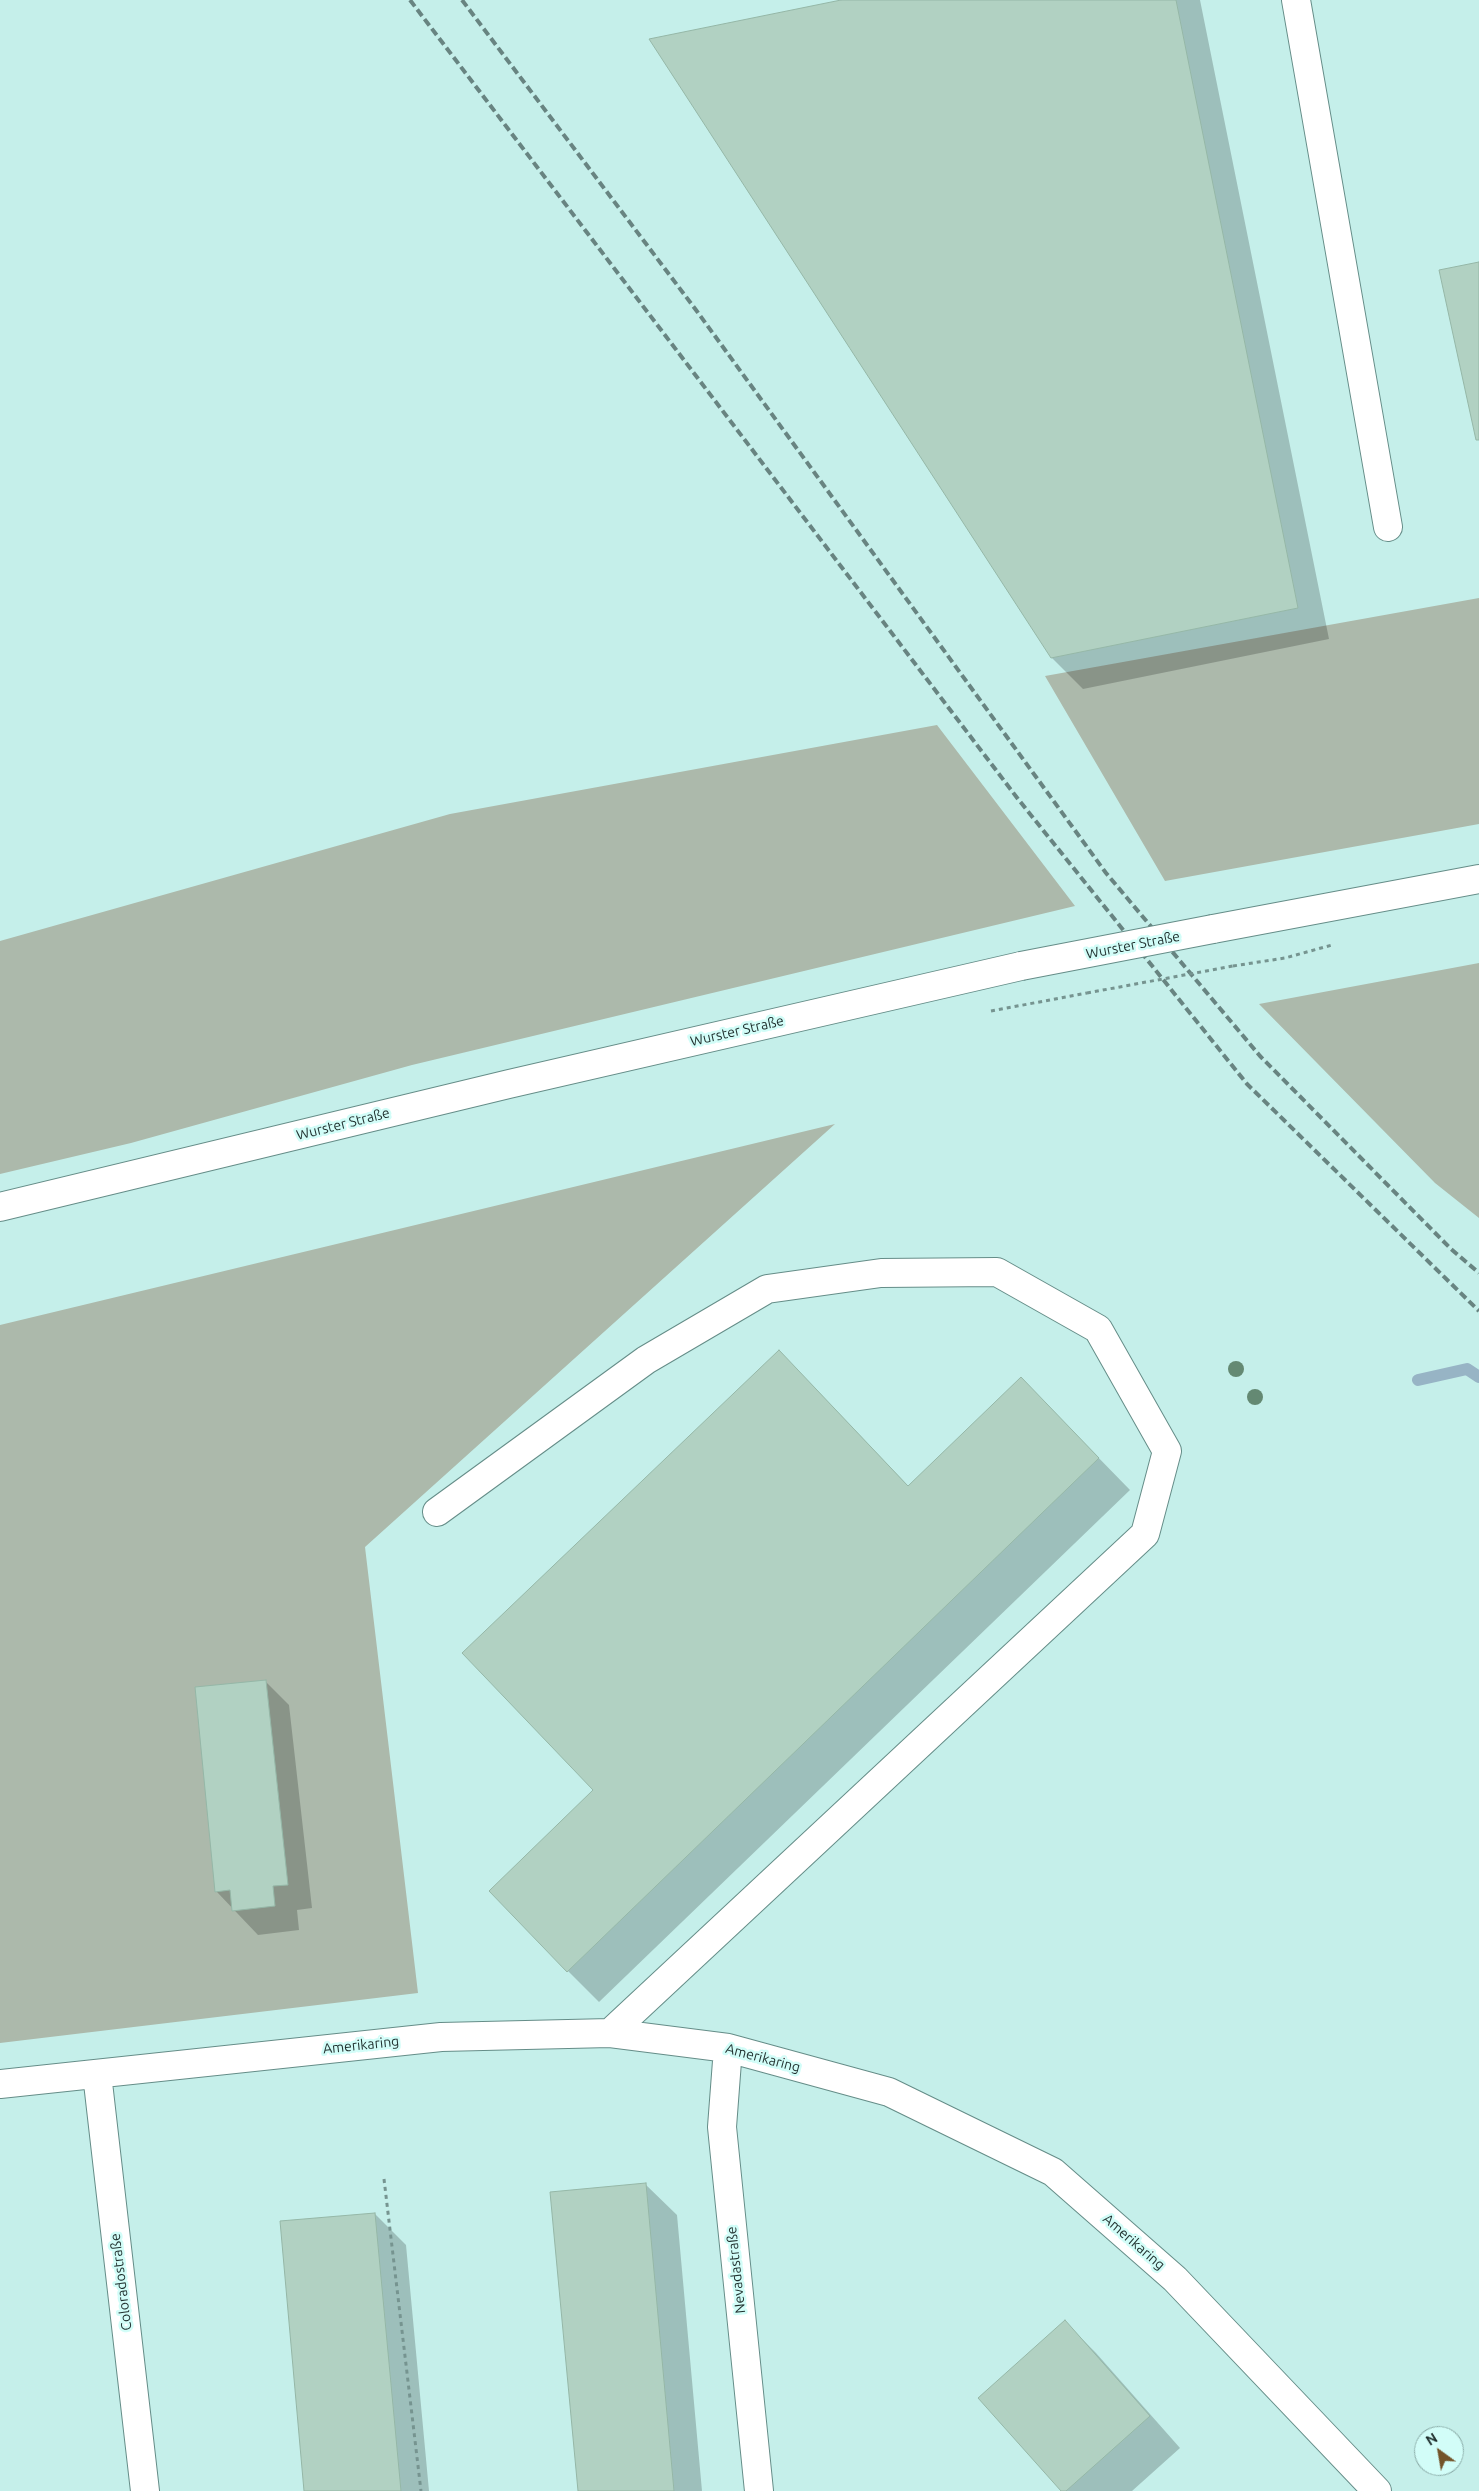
<!DOCTYPE html>
<meta charset="utf-8">
<style>
body{margin:0}
#map{position:relative;width:1479px;height:2491px;overflow:hidden;background:#c5efea;font-family:Ubuntu,sans-serif}
canvas{display:block}
.north{position:absolute;left:1414px;top:2426px;width:50px;height:50px;box-sizing:border-box;background:#d2fdf8;border:1px solid #8aaba7;border-radius:50%;rotate:328deg;font-size:14px;font-weight:700;line-height:20px;text-align:center;color:#1f2f2d}
.north::after{content:'';display:block;margin:auto;width:18px;height:22px;background:#73542a;clip-path:polygon(50% 0,100% 100%,50% 72%,0 100%)}
</style>
<div id="map">
<canvas width="1479" height="2491"></canvas>
<div class="north">N</div>
</div>
<script>
const ctx = document.querySelector('canvas').getContext('2d');
ctx.lineJoin = 'round';
function paint(path, color) { ctx.fillStyle = color; ctx.fill(path, 'evenodd'); }
const toPath = rows => new Path2D(rows.map(r => 'M' + r).join(''));
function stroke(path, color, width, dash) { ctx.strokeStyle = color; ctx.lineWidth = width; ctx.lineCap = dash ? 'butt' : 'round'; ctx.setLineDash(dash || []); ctx.stroke(path); }
function drawText(font, color, halo, rows, align = 'center') {
  ctx.font = font + ' Ubuntu,sans-serif'; ctx.lineWidth = 5; ctx.setLineDash([]); ctx.textBaseline = 'middle'; ctx.strokeStyle = halo; ctx.fillStyle = color; for (const [text, x, y, turn = 0] of rows) {
    ctx.save(); ctx.translate(x, y); ctx.rotate((+turn || 0) * Math.PI / 180); ctx.textAlign = isNaN(turn) ? turn : align; if (halo) ctx.strokeText(text, 0, 0); ctx.fillText(text, 0, 0); ctx.restore();
  }
}
const green = toPath([
 [1479,598,1479,824,1165,881,1045,676],
 [937,725,1075,906,412,1065,131,1143,0,1174,0,941,450,814],
 [1479,963,1479,1218,1435,1183,1259,1004],
 [835,1124,365,1547,418,1993,0,2043,0,1325]
]);
const shadow = toPath([
 [848,0,1200,0,1329,639,1083,689,1052,658],
 [810,1383,909,1487,1052,1410,1130,1490,599,2002,568,1971,594,1790],
 [265,1681,289,1705,312,1908,297,1910,299,1930,258,1935,217,1892,196,1688],
 [645,2184,677,2215,702,2491,579,2491],
 [375,2214,406,2245,429,2491,306,2491],
 [1065,2322,1096,2353,1180,2448,1132,2491,1062,2491]
]);
const stream = toPath([
 [1418,1380,1467,1369,1479,1377]
]);
const building = toPath([
 [841,0,1176,0,1298,608,1051,658,649,39,841,0],
 [1479,262,1479,440,1476,440,1439,270,1479,262],
 [779,1350,908,1486,1021,1377,1099,1458,567,1972,489,1891,593,1790,462,1653,779,1350],
 [266,1680,288,1885,273,1886,275,1906,232,1911,230,1890,215,1892,195,1687,266,1680],
 [646,2183,674,2491,578,2491,550,2192,646,2183],
 [375,2213,401,2491,304,2491,280,2221,375,2213],
 [1065,2320,1150,2416,1066,2491,1061,2491,978,2398,1065,2320]
]);
const path = toPath([
 [1233,966,1285,958,1332,945],
 [991,1011,1087,993],
 [384,2179,421,2491]
]);
const minor = toPath([
 [1296,0,1388,527],
 [437,1512,646,1360,767,1289,881,1273,997,1272,1098,1329,1167,1451,1145,1534,610,2033],
 [728,2048,722,2127,759,2491],
 [97,2074,145,2491],
 [0,2084,441,2037,610,2033,728,2048,889,2092,1053,2172,1175,2279,1377,2491]
]);
const major = toPath([
 [1213,929,1479,879],
 [0,1207,509,1084,1021,966]
]);
const rail = toPath([
 [410,0,1018,799,1247,1084,1479,1311],
 [462,0,696,310,1106,873,1260,1056,1451,1249,1479,1273]
]);
const pathBridge = toPath([
 [1087,993,1233,966]
]);
const majorBridge = toPath([
 [1021,966,1213,929]
]);
const trees = [
 [1236,1369],
 [1255,1397]
];
const streetNames = [
 ["Wurster Straße",1133,945,-11],
 ["Wurster Straße",737,1031,-13],
 ["Wurster Straße",343,1124,-14],
 ["Amerikaring",361,2045,-6],
 ["Amerikaring",763,2058,15],
 ["Amerikaring",1134,2242,41],
 ["Nevadastraße",736,2270,-96],
 ["Coloradostraße",121,2282,-97]
];
paint(green, '#acb9ab');
paint(shadow, '#0003');
stroke(stream, '#97b4c5', 12);
paint(building, '#b1d1c2');
stroke(building, '#95b7a7', 1);
stroke(minor, '#658d88', 30);
stroke(major, '#658d88', 30);
stroke(path, '#769490', 3, [4, 4]);
stroke(minor, '#fff', 28);
stroke(major, '#fff', 28);
stroke(rail, '#688481', 4, [8, 4]);
stroke(majorBridge, '#658d88', 30, []);
stroke(pathBridge, '#769490', 3, [4, 4]);
stroke(majorBridge, '#fff', 28);
ctx.fillStyle = '#648973';
for (const [x, y] of trees) { ctx.beginPath(); ctx.arc(x, y, 8, 0, 2 * Math.PI); ctx.fill(); }
drawText('14px', '#1f2f2d', '#d2fdf8', streetNames);
</script>
